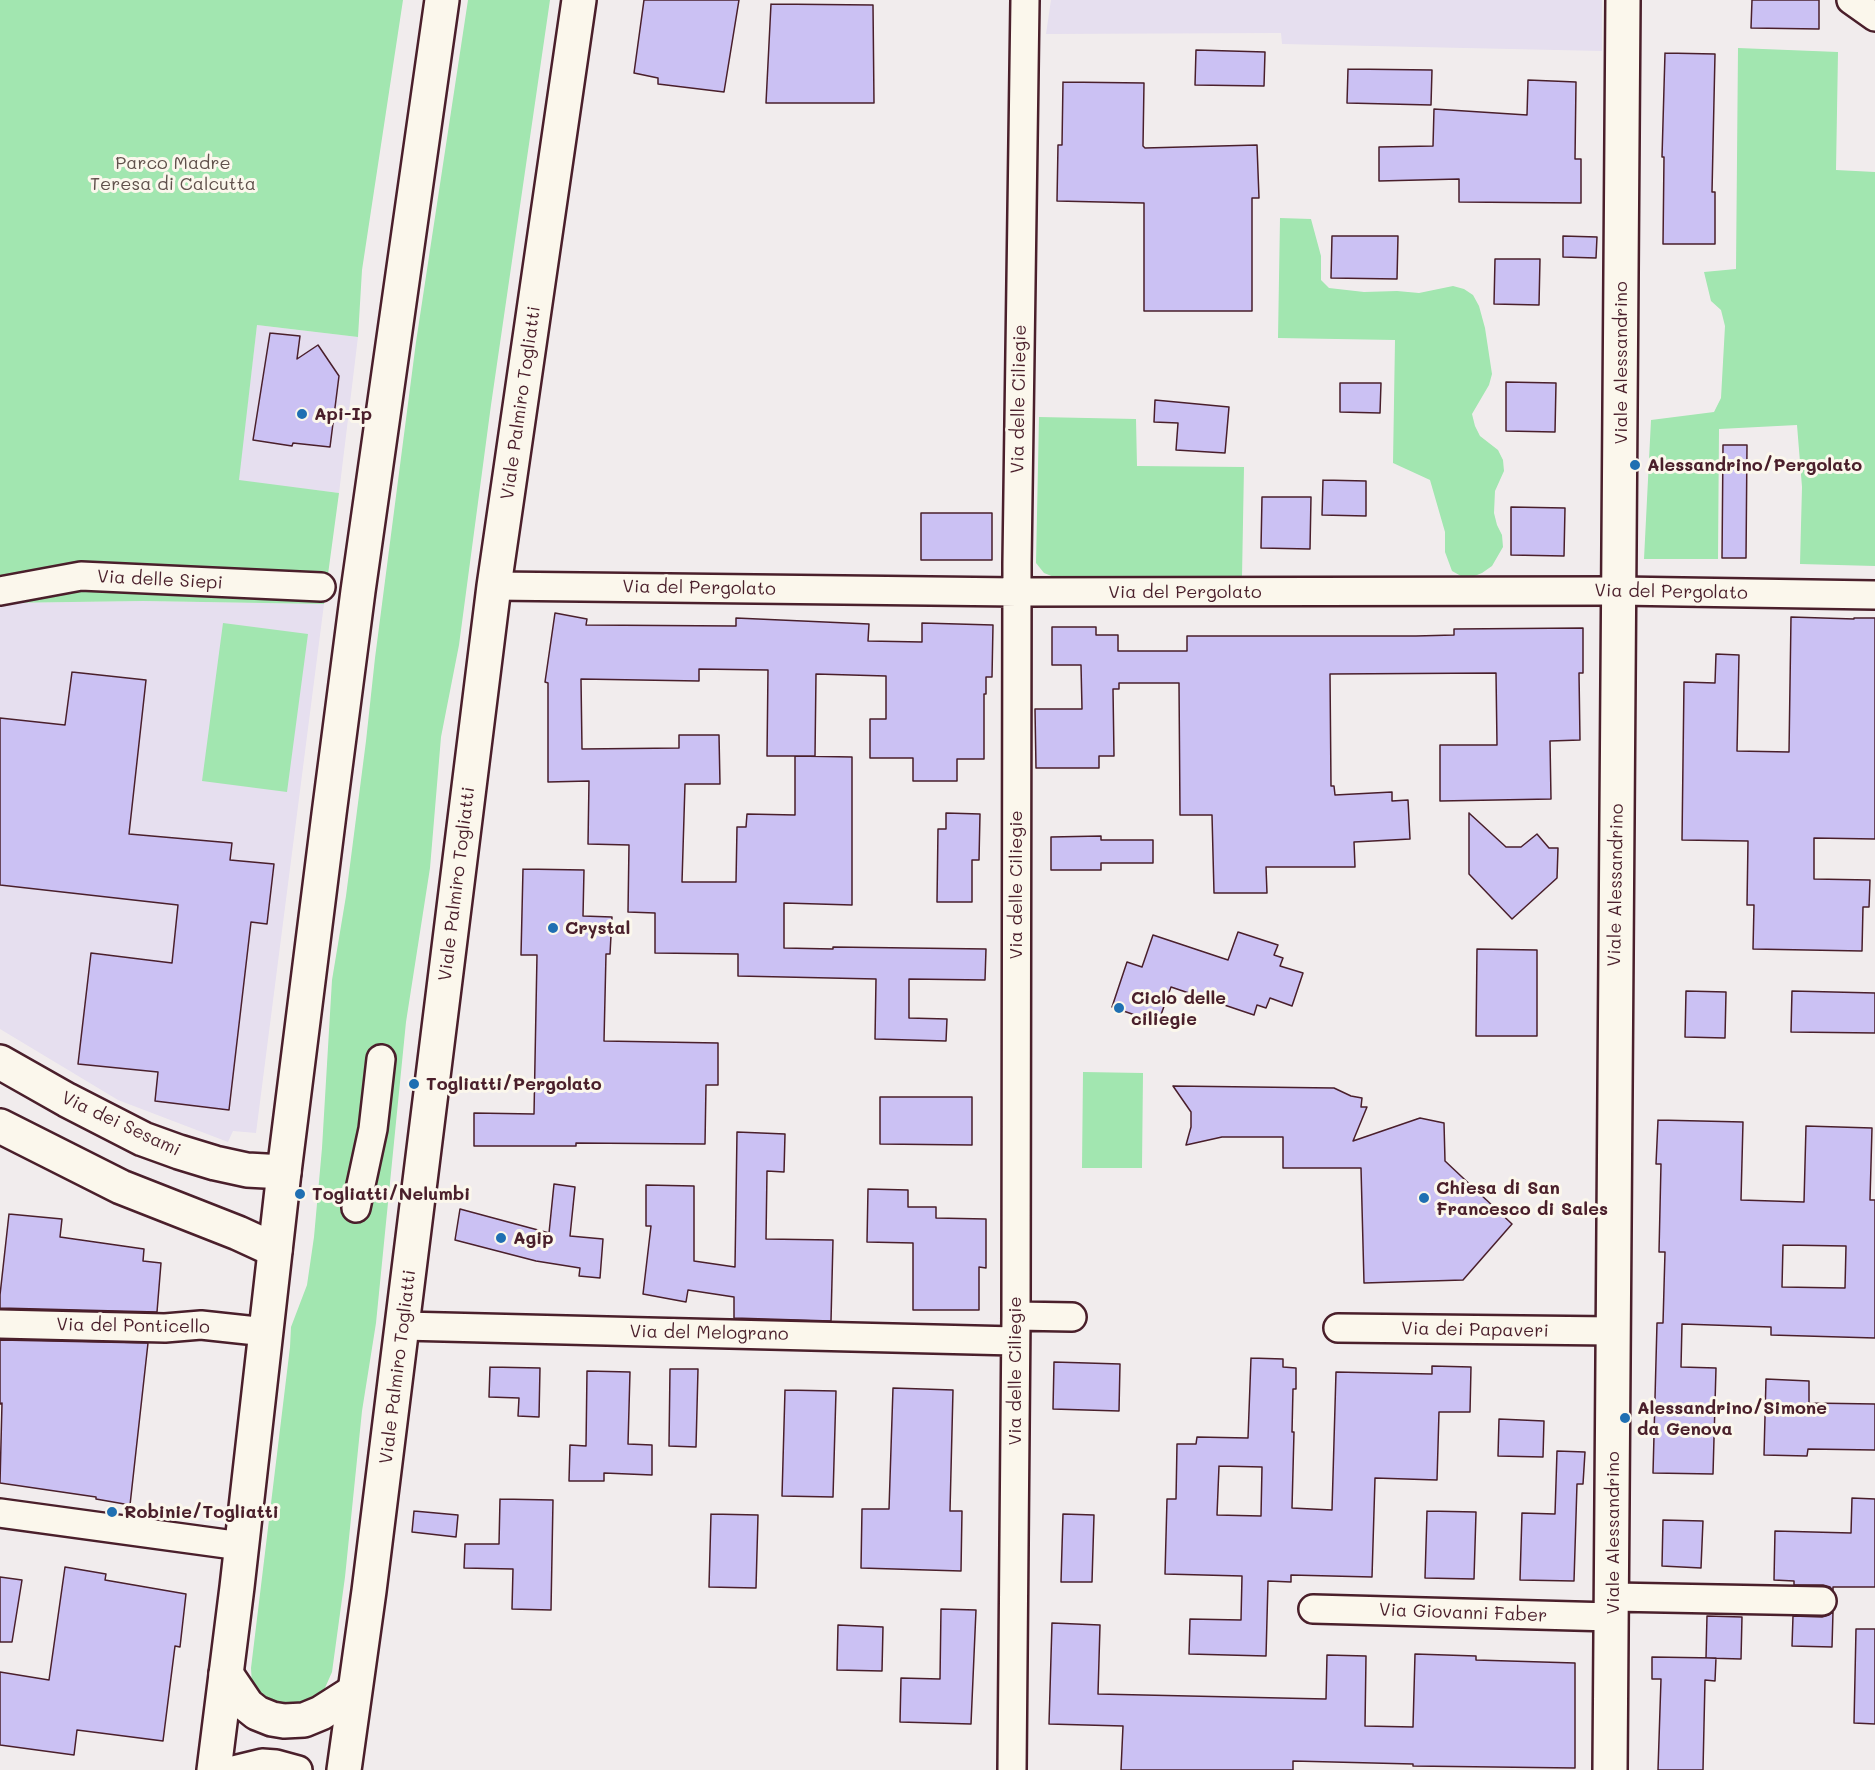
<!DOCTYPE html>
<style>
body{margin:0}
canvas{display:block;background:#f1eced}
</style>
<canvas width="1875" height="1770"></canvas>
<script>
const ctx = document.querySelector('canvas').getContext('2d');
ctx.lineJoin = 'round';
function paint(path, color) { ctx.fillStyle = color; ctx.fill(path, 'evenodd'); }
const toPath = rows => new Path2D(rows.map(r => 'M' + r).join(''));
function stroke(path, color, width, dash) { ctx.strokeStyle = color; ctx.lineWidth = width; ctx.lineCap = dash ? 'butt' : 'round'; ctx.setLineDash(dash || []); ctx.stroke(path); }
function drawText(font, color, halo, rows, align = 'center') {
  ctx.font = font + ' Mali,sans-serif'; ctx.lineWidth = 6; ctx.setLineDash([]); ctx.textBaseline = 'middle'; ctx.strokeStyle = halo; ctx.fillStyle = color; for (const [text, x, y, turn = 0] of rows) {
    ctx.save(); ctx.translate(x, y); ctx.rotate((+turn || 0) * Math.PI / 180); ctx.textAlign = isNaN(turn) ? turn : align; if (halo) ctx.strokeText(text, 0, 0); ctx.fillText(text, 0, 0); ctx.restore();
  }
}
const built = toPath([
 [1051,0,1602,0,1602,51,1282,44,1281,33,1046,34],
 [257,325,358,337,339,493,238,481],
 [143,601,324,604,256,1133,233,1131,228,1142,118,1100,0,1029,0,603]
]);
const green = toPath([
 [0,0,403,0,362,270,358,337,257,325,239,480,339,493,324,604,143,601,0,603],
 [468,0,550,0,491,405,459,645,441,737,430,868,406,1022,376,1323,362,1411,345,1577,332,1672,321,1697,304,1708,264,1702,252,1686,251,1668,290,1347,291,1327,307,1285,314,1237,322,1148,332,980,346,896,366,741,375,658,416,342],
 [1738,48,1838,52,1836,170,1875,172,1875,566,1800,564,1802,487,1797,425,1719,429,1718,559,1644,559,1651,420,1714,412,1721,398,1725,326,1721,310,1711,301,1704,272,1736,269],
 [1280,218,1311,219,1321,256,1321,280,1329,288,1364,292,1397,291,1419,293,1453,286,1464,289,1473,295,1479,306,1485,328,1492,374,1489,385,1472,414,1475,426,1480,436,1498,450,1503,460,1504,471,1495,491,1494,513,1497,525,1502,535,1503,547,1492,566,1482,573,1472,577,1461,576,1452,571,1445,552,1445,532,1430,480,1393,463,1395,340,1278,338],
 [1039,417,1136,419,1137,466,1244,467,1242,577,1054,577,1044,573,1036,563],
 [223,623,308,634,287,792,202,781],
 [1083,1072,1143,1073,1142,1168,1082,1168]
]);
const building = toPath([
 [644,0,739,0,724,92,658,84,658,78,634,73,644,0],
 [1752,0,1819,0,1819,29,1751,28,1752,0],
 [771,4,873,5,874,103,766,103,771,4],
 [1196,50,1265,52,1264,86,1195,85,1196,50],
 [1665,53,1715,54,1712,192,1715,192,1715,244,1663,244,1664,157,1662,157,1665,53],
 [1348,69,1432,70,1431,105,1347,103,1348,69],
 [1528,80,1576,82,1575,159,1581,159,1581,203,1459,202,1459,179,1379,181,1379,147,1433,146,1434,109,1527,115,1528,80],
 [1063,82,1144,83,1143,146,1145,148,1257,145,1259,198,1252,198,1252,311,1144,311,1144,203,1057,201,1058,145,1062,145,1063,82],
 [1332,236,1398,236,1397,279,1331,278,1332,236],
 [1563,236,1597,237,1596,258,1563,257,1563,236],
 [1495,259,1540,259,1539,305,1494,304,1495,259],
 [270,333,300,336,297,359,318,345,339,376,330,447,293,443,292,446,253,440,270,333],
 [1506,382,1556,383,1555,432,1506,431,1506,382],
 [1340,383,1381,383,1380,413,1340,412,1340,383],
 [1155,400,1229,407,1225,453,1176,450,1178,423,1154,422,1155,400],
 [1723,445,1747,445,1746,558,1722,558,1723,445],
 [1323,480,1366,481,1366,516,1322,515,1323,480],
 [1262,497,1311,497,1310,549,1261,548,1262,497],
 [1511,507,1565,508,1564,556,1511,555,1511,507],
 [921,513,992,513,992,560,921,560,921,513],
 [555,613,587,619,586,625,736,626,736,618,869,624,868,641,922,642,922,623,993,625,992,677,986,677,986,694,984,694,984,759,957,759,957,781,913,781,913,758,870,758,870,719,886,719,886,676,816,674,815,756,767,756,768,670,699,669,699,681,581,679,582,749,679,748,679,735,719,735,720,784,685,784,682,882,736,882,737,827,746,827,747,814,795,815,795,756,852,757,852,905,784,903,784,948,833,949,833,947,986,949,985,980,909,979,909,1018,947,1019,946,1041,875,1039,876,979,738,976,738,954,655,953,655,913,628,912,629,845,588,844,589,781,548,782,548,683,545,682,555,613],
 [1791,617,1854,619,1854,618,1875,618,1875,839,1814,838,1814,879,1870,880,1869,907,1863,907,1862,951,1753,949,1754,905,1747,905,1748,841,1682,840,1684,682,1715,683,1716,654,1739,655,1737,751,1789,752,1791,617],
 [1052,627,1096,627,1096,635,1118,635,1118,651,1187,651,1187,636,1416,636,1454,635,1454,629,1583,628,1583,673,1579,673,1580,740,1550,741,1551,799,1440,801,1440,745,1497,745,1496,673,1330,674,1331,786,1334,786,1335,795,1392,792,1392,801,1408,800,1410,839,1354,842,1355,867,1266,867,1267,893,1214,893,1212,815,1180,815,1179,683,1119,683,1119,689,1113,689,1114,756,1099,756,1099,768,1036,768,1035,709,1082,709,1081,665,1052,665,1052,627],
 [72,672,146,680,129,834,232,843,230,860,274,864,267,924,251,922,229,1110,155,1101,158,1072,78,1064,91,953,172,963,178,905,0,885,0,718,65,725,72,672],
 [946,813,980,814,979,860,972,860,972,902,937,902,938,829,946,829,946,813],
 [1469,813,1506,847,1521,847,1537,834,1549,848,1558,848,1557,878,1512,919,1469,874,1469,813],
 [1101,836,1101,840,1153,840,1153,863,1101,863,1101,870,1051,870,1051,837,1101,836],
 [523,869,584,870,583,916,612,917,610,954,606,954,604,1041,718,1043,718,1085,706,1085,705,1144,576,1143,576,1146,474,1146,474,1113,534,1114,537,955,521,955,523,869],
 [1238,932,1278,945,1274,955,1283,958,1280,966,1303,973,1292,1006,1270,998,1266,1008,1257,1005,1254,1015,1171,987,1158,1023,1112,1007,1127,962,1142,967,1153,935,1228,960,1238,932],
 [1477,949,1537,950,1537,1036,1476,1036,1477,949],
 [1686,991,1726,992,1725,1038,1685,1037,1686,991],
 [1792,991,1875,993,1875,1033,1791,1032,1792,991],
 [1173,1086,1334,1088,1351,1096,1362,1098,1361,1107,1367,1107,1353,1141,1420,1118,1444,1123,1445,1161,1512,1224,1463,1280,1364,1283,1361,1168,1283,1168,1283,1137,1222,1137,1186,1145,1191,1127,1191,1112,1173,1086],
 [880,1097,972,1097,972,1145,880,1144,880,1097],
 [1658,1120,1743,1122,1741,1200,1804,1202,1806,1126,1872,1128,1870,1200,1875,1200,1875,1338,1771,1335,1771,1327,1682,1324,1681,1367,1716,1368,1713,1474,1653,1473,1657,1323,1663,1323,1665,1252,1659,1252,1661,1164,1656,1164,1658,1120],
 [1783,1245,1846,1246,1845,1288,1782,1287,1783,1245],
 [737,1132,785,1134,784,1172,767,1171,766,1239,833,1240,831,1321,734,1318,734,1297,688,1290,686,1302,643,1294,651,1226,646,1226,646,1185,694,1186,694,1261,735,1267,737,1132],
 [554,1184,575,1187,570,1236,603,1239,600,1278,579,1276,580,1268,536,1261,455,1240,460,1209,549,1233,554,1184],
 [868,1189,908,1190,908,1207,936,1207,936,1218,986,1219,986,1268,979,1267,979,1310,913,1310,913,1243,867,1242,868,1189],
 [9,1214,62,1219,60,1237,144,1249,143,1261,161,1263,157,1312,0,1308,0,1295,9,1214],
 [0,1340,148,1343,130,1505,96,1499,96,1497,0,1483,2,1403,0,1404,0,1340],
 [1251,1358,1283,1359,1283,1367,1296,1368,1296,1389,1293,1389,1292,1432,1294,1432,1292,1508,1332,1510,1336,1372,1432,1374,1432,1366,1471,1367,1470,1412,1439,1412,1437,1480,1375,1478,1372,1577,1291,1575,1291,1582,1268,1581,1266,1656,1189,1654,1190,1619,1241,1620,1242,1576,1165,1574,1167,1499,1176,1499,1177,1444,1196,1444,1197,1437,1248,1438,1251,1358],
 [1219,1466,1262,1467,1261,1516,1217,1515,1219,1466],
 [1054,1362,1120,1364,1119,1411,1053,1409,1054,1362],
 [490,1367,540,1368,539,1417,518,1416,519,1398,489,1397,490,1367],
 [670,1369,698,1369,696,1447,669,1446,670,1369],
 [587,1371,630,1372,628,1444,652,1445,652,1475,604,1473,604,1481,569,1481,570,1445,586,1446,587,1371],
 [1766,1379,1809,1381,1809,1403,1875,1404,1875,1450,1808,1449,1807,1456,1764,1455,1766,1379],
 [893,1388,953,1390,950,1511,962,1511,961,1571,861,1568,862,1509,889,1509,893,1388],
 [785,1390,836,1391,833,1497,782,1496,785,1390],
 [1499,1419,1544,1421,1543,1457,1498,1456,1499,1419],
 [1557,1451,1585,1452,1583,1484,1577,1484,1574,1581,1520,1580,1522,1513,1555,1514,1557,1451],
 [1852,1498,1875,1499,1875,1587,1833,1587,1833,1591,1830,1587,1823,1585,1794,1585,1794,1581,1774,1580,1775,1531,1851,1533,1852,1498],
 [500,1499,553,1500,551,1610,512,1609,513,1569,464,1568,465,1544,499,1544,500,1499],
 [414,1511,458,1515,456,1537,412,1532,414,1511],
 [1427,1511,1476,1512,1474,1579,1425,1578,1427,1511],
 [711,1514,758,1515,756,1588,709,1587,711,1514],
 [1063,1514,1094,1515,1092,1582,1061,1582,1063,1514],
 [1663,1520,1703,1521,1701,1568,1662,1566,1663,1520],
 [65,1567,106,1574,105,1580,186,1594,180,1647,175,1646,163,1741,77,1730,74,1755,0,1745,0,1672,49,1680,65,1567],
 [0,1577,22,1580,12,1642,0,1642,0,1577],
 [941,1609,976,1610,971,1724,900,1722,901,1678,940,1679,941,1609],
 [1833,1612,1832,1647,1792,1646,1793,1616,1822,1617,1829,1615,1833,1612],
 [1707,1616,1742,1617,1741,1659,1706,1658,1707,1616],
 [1052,1623,1100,1625,1098,1694,1326,1699,1327,1655,1366,1656,1365,1726,1413,1727,1415,1654,1476,1656,1476,1660,1575,1663,1575,1768,1413,1766,1413,1764,1293,1761,1293,1770,1121,1770,1123,1726,1049,1724,1052,1623],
 [838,1625,883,1627,882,1671,837,1670,838,1625],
 [1856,1629,1875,1629,1875,1724,1854,1723,1856,1629],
 [1652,1657,1716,1658,1715,1681,1705,1680,1703,1770,1658,1770,1661,1679,1652,1679,1652,1657]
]);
const street = toPath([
 [1851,0,1875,17],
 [494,586,1017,592,1619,591,1875,595],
 [0,591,81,576,321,587],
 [356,1208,373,1129,381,1059],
 [1016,1316,1072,1317],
 [0,1324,165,1328,201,1325,266,1332],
 [403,1326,1015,1341],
 [1338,1328,1613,1331],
 [0,1513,241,1546],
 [1613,1597,1822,1601],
 [1313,1609,1612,1617],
 [233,1770,262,1763,276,1764,298,1770],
 [1012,1770,1016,1316,1017,563,1025,0]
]);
const secondary = toPath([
 [0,1062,67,1100,143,1139,179,1152,215,1163,247,1170,284,1172],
 [0,1126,121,1187,238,1233,275,1250],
 [226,1674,247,1705,257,1713,272,1719,284,1721,304,1720,321,1713,354,1692],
 [1610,1770,1623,0]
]);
const primary = toPath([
 [214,1770,237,1587,284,1172,329,814,358,591,442,0],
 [344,1770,369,1591,494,586,579,0]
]);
const markers = [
 [302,414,6,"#1f6fb2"],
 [1635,465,6,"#1f6fb2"],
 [553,928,6,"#1f6fb2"],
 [1119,1008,6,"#1f6fb2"],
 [414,1084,6,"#1f6fb2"],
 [300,1194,6,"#1f6fb2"],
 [1424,1198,6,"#1f6fb2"],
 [501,1238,6,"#1f6fb2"],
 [1625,1418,6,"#1f6fb2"],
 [112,1512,6,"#1f6fb2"]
];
const parkNames = [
 ["Parco Madre",173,163],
 ["Teresa di Calcutta",173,184]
];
const streetNames = [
 ["Viale Alessandrino",1621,363,-90],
 ["Via delle Ciliegie",1019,399,-89],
 ["Viale Palmiro Togliatti",521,403,-82],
 ["Via delle Siepi",160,580,3],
 ["Via del Pergolato",699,588,1],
 ["Via del Pergolato",1185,592],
 ["Via del Pergolato",1671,592,1],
 ["Viale Palmiro Togliatti",457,884,-83],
 ["Via delle Ciliegie",1016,885,-90],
 ["Viale Alessandrino",1616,885,-89],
 ["Via dei Sesami",121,1124,25],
 ["Via del Ponticello",133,1326,1],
 ["Via dei Papaveri",1475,1330,1],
 ["Via del Melograno",709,1333,1],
 ["Viale Palmiro Togliatti",398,1367,-83],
 ["Via delle Ciliegie",1015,1371,-90],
 ["Viale Alessandrino",1613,1533,-90],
 ["Via Giovanni Faber",1463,1613,2]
];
const poiNames = [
 ["Api-Ip",314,414],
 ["Alessandrino/Pergolato",1647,465],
 ["Crystal",565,928],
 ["Ciclo delle",1131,998],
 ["ciliegie",1131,1019],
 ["Togliatti/Pergolato",426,1084],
 ["Chiesa di San",1436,1188],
 ["Francesco di Sales",1436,1209],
 ["Togliatti/Nelumbi",312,1194],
 ["Agip",513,1238],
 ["Alessandrino/Simone",1637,1408],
 ["da Genova",1637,1429],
 ["Robinie/Togliatti",124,1512]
];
paint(built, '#e6dfef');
paint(green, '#a2e6b0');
paint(building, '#cbc1f3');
stroke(building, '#4a1f2b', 1.5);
stroke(street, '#4a1f2b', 32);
stroke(secondary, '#4a1f2b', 38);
stroke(primary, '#4a1f2b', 38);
stroke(street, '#fbf7ec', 27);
stroke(secondary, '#fbf7ec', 33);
stroke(primary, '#fbf7ec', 33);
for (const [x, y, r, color] of markers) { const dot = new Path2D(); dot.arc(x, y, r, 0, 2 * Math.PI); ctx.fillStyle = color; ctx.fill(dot); stroke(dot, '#fbf7ec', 2); }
drawText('18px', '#60514c', '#fbf7ec', parkNames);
drawText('18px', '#4a1f2b', '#fbf7ec', streetNames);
drawText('bold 18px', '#4a1f2b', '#fbf7ec', poiNames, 'left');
</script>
